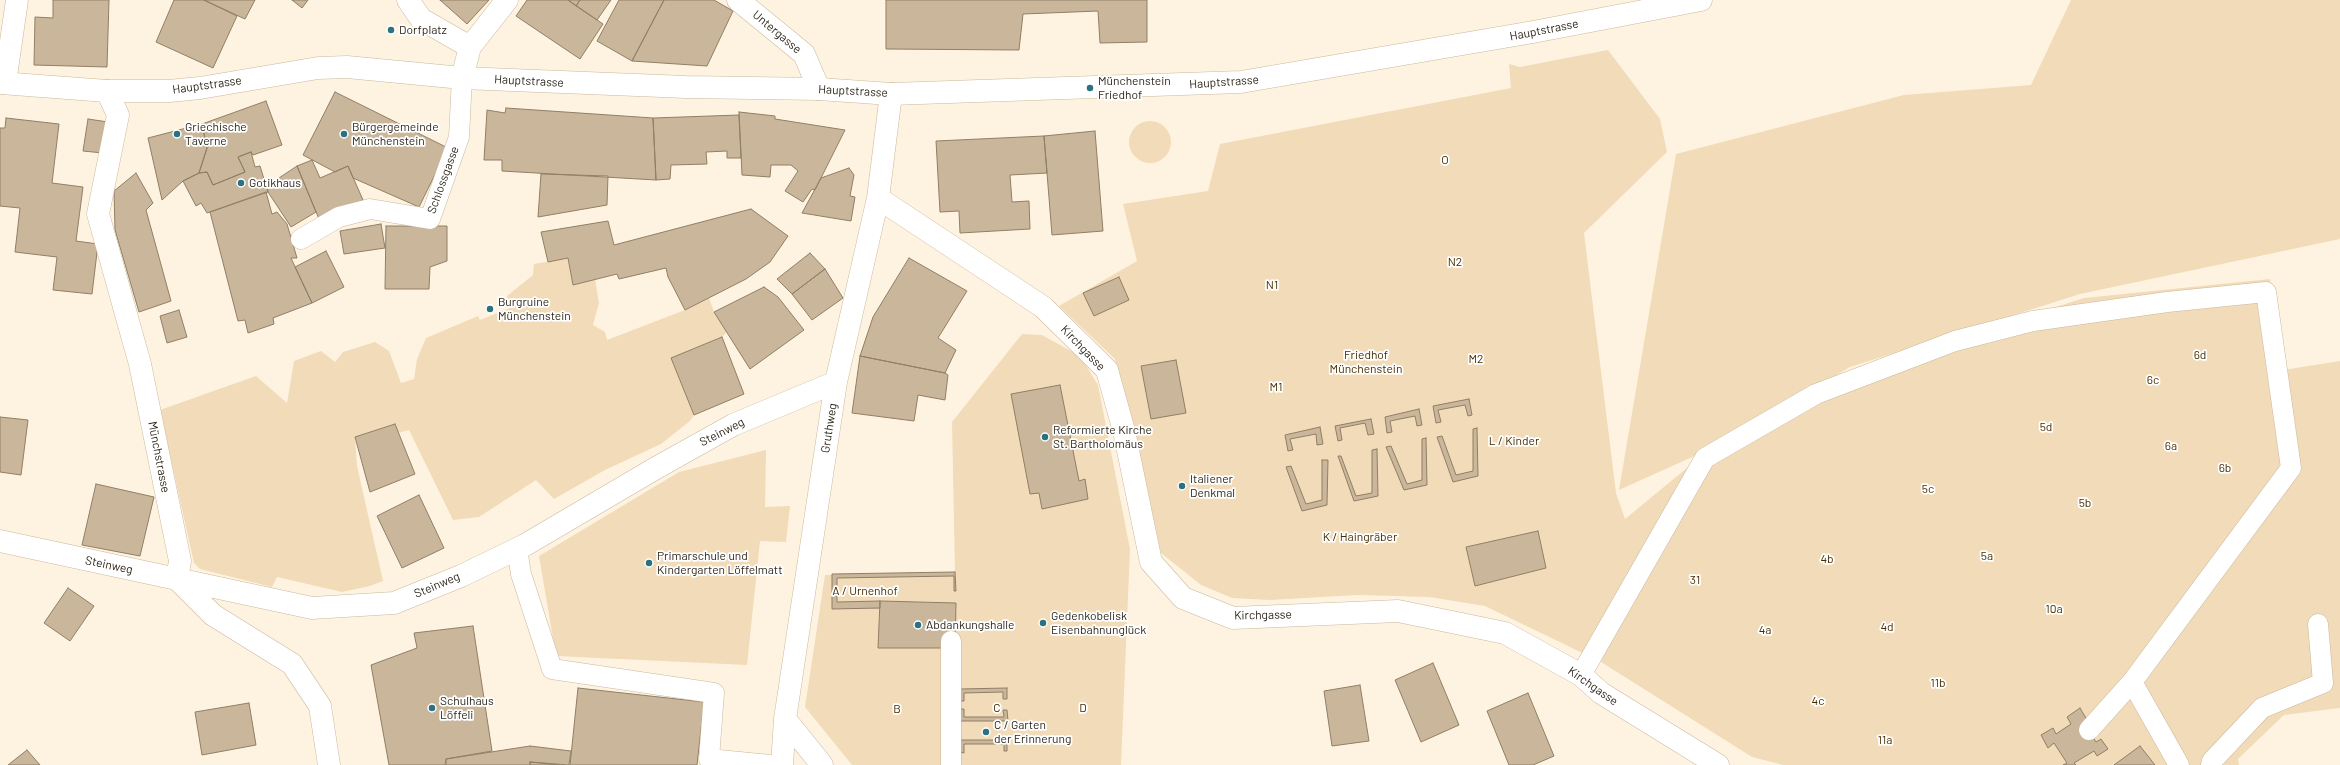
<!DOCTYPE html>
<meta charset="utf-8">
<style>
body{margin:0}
canvas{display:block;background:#fef3e1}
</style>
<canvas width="2340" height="765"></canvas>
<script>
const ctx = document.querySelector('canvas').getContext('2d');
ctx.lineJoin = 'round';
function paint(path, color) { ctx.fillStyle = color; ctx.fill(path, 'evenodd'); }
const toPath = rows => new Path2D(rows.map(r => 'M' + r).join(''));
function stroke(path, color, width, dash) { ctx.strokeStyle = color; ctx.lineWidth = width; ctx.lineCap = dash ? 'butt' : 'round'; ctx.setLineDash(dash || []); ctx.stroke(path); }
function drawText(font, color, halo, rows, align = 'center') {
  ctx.font = font + ' Barlow,sans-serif'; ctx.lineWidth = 3.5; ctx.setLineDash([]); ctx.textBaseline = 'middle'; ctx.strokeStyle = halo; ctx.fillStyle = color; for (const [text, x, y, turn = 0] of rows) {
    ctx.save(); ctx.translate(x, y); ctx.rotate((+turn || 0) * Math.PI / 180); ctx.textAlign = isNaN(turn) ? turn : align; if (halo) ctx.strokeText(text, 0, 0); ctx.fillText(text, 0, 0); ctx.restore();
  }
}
const green = toPath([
 [2071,0,2340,0,2340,239,2080,294,1850,367,1828,380,2084,298,2270,279,2283,370,2340,361,2340,708,2284,715,2238,759,2239,765,1783,765,1752,757,1601,662,1485,606,1429,597,1357,595,1270,600,1232,598,1201,585,1161,553,1142,477,1136,439,1115,359,1059,306,1137,261,1123,204,1208,191,1220,144,1511,88,1509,64,1520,67,1608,50,1660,119,1667,152,1584,233,1616,493,1625,519,1710,449,1619,490,1676,154,1904,95,2031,85],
 '1129 142a21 21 0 1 1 42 0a21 21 0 1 1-42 0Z',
 [568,258,573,285,595,279,599,303,593,325,605,332,607,340,685,310,709,298,714,312,727,332,722,337,671,358,694,415,690,421,661,444,605,470,554,499,536,480,479,517,453,520,409,430,398,433,395,424,355,437,357,466,383,581,370,586,342,592,277,577,272,587,200,569,194,563,160,410,256,376,287,403,294,361,321,351,335,362,343,352,375,342,389,351,401,383,414,379,417,359,426,338,478,316,480,320,510,308,507,296,533,275,534,264],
 [1022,334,1042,335,1080,356,1098,385,1130,549,1121,765,852,765,805,707,825,575,955,572,952,422],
 [766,450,765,507,790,506,786,542,760,541,747,665,556,656,539,556,679,472]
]);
const building = toPath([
 [53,0,109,0,107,67,34,65,35,17,53,18,53,0],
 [174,0,204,0,237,16,213,68,156,42,174,0],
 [204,0,255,0,245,19,204,0],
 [292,0,308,0,302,8,292,0],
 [440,0,489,0,467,24,440,0],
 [527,0,568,0,603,24,580,59,516,16,527,0],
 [568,0,580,0,576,6,568,0],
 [580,0,611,0,597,20,576,6,580,0],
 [619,0,664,0,632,61,597,41,619,0],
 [664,0,714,0,733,11,707,66,632,61,664,0],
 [886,0,1147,0,1147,42,1100,43,1098,11,1023,14,1019,50,886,49,886,0],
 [335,92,448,148,419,207,353,178,348,166,335,172,303,155,335,92],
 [266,101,282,145,253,155,251,152,238,157,245,172,213,185,207,172,199,173,207,148,202,124,266,101],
 [506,108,653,118,656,180,502,171,502,160,484,160,487,110,505,113,506,108],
 [739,112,775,116,775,119,845,130,815,190,812,189,803,202,785,191,798,171,791,165,771,165,770,177,742,175,739,112],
 [739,115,741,158,727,158,727,151,706,152,707,164,671,165,670,179,656,180,653,118,739,115],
 [6,118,59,124,52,183,83,187,76,241,98,244,92,294,53,290,57,257,15,252,20,208,0,206,0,128,5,128,6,118],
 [88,119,108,122,103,153,83,151,88,119],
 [202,124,207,148,199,173,183,181,162,200,148,138,202,124],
 [1095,131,1103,231,1052,235,1044,136,1095,131],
 [1044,136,1047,173,1010,175,1012,202,1029,201,1030,229,960,233,959,211,940,212,936,141,1044,136],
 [251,152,255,167,260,166,268,192,207,213,201,203,196,206,183,181,199,173,207,172,213,185,245,172,238,157,251,152],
 [312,160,320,178,348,166,363,200,319,219,297,166,312,160],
 [297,166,316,212,291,227,268,192,267,186,297,166],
 [849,168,854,175,850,196,855,197,851,221,802,213,821,178,849,168],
 [136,173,153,203,146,210,171,301,139,312,115,230,114,191,136,173],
 [541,174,608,176,607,205,538,217,541,174],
 [266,192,272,214,277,212,287,224,297,258,291,258,312,303,273,318,274,324,248,333,245,320,238,321,210,212,266,192],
 [751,209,788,236,770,262,746,279,685,310,668,277,666,268,619,279,617,274,573,285,568,258,548,262,541,232,608,221,614,245,751,209],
 [381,224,385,248,344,254,340,231,381,224],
 [386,226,447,226,447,261,430,267,429,289,385,289,386,226],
 [326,251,344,287,312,303,295,267,326,251],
 [810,253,825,269,792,294,777,279,810,253],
 [909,258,967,291,938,338,956,350,945,373,860,356,873,317,909,258],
 [825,269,843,298,812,320,792,294,825,269],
 [1119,277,1129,300,1094,316,1083,293,1119,277],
 [764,287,778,297,804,330,750,369,714,312,764,287],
 [179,310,187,337,167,343,160,316,179,310],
 [722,337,744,394,694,415,671,358,722,337],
 [860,356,945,373,948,375,945,400,918,395,914,421,852,413,860,356],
 [1176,360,1186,413,1151,419,1141,366,1176,360],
 [1060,385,1079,481,1085,479,1088,499,1042,509,1039,493,1030,494,1011,394,1060,385],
 [1469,399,1472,415,1468,416,1465,405,1438,410,1441,422,1436,423,1433,406,1469,399],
 [1419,409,1422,425,1417,426,1415,416,1390,421,1392,432,1387,433,1385,417,1419,409],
 [0,417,28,420,21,475,0,472,0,417],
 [1371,419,1374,434,1368,435,1365,423,1340,428,1342,440,1338,441,1335,426,1371,419],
 [395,424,415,474,370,492,355,437,395,424],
 [1320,427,1323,444,1317,445,1316,434,1290,439,1293,450,1288,451,1285,435,1320,427],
 [1477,428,1478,476,1453,482,1437,437,1442,436,1456,475,1473,471,1473,429,1477,428],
 [1426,438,1427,485,1404,490,1386,447,1391,446,1407,484,1422,480,1422,439,1426,438],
 [1377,449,1378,496,1354,501,1338,456,1341,456,1356,496,1372,493,1372,450,1377,449],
 [1322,460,1328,460,1327,505,1302,511,1286,467,1291,466,1306,504,1322,500,1322,460],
 [96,484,154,497,140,556,82,545,96,484],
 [419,495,444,548,402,568,377,516,419,495],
 [1538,531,1546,568,1475,586,1466,547,1538,531],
 [955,572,956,591,954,591,954,576,837,578,837,602,880,601,880,608,832,609,832,574,955,572],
 [68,588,94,606,70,641,44,623,68,588],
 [880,601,956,603,955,648,878,648,880,601],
 [473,626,492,751,446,759,445,765,389,765,371,665,417,648,414,633,473,626],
 [1433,663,1459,725,1421,742,1395,680,1433,663],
 [1360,685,1369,741,1332,746,1324,691,1360,685],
 [578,688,704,702,697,765,570,765,578,688],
 [1007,688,1007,699,1003,699,1003,692,964,693,964,701,960,701,960,689,1007,688],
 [1528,693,1554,756,1533,765,1509,765,1487,711,1528,693],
 [249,703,256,745,202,755,195,712,249,703],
 [2080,708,2087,720,2084,723,2096,742,2101,739,2108,749,2097,756,2094,751,2074,763,2076,765,2063,765,2067,763,2054,743,2048,748,2041,735,2053,728,2056,734,2071,724,2067,717,2080,708],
 [960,709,964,709,964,717,1004,717,1003,710,1007,710,1008,721,960,721,960,709],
 [960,740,1007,740,1007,751,1004,751,1004,744,964,744,964,753,960,752,960,740],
 [530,746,571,751,569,765,530,762,530,765,446,765,446,759,530,746],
 [2140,746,2155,765,2114,765,2140,746],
 [27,750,40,765,8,765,27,750],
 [530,762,560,765,530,765,530,762]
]);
const service = toPath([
 [301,239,339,217,370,209,430,219,459,137,462,78],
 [517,549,521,574,552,669,714,693,709,759,770,765],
 [951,641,951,765],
 [1581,675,1705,458,1816,394,1955,341,2033,321,2167,302,2266,292,2291,468,2132,682,2089,730],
 [2132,682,2179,765],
 [2211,765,2212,761,2262,708,2323,683,2318,624]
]);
const minor = toPath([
 [408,0,421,19,470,47],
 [738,0,804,54,819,89],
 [462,78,470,47,507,0],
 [5,83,17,0],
 [107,91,118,115,98,214,140,364,180,561,177,579],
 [878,198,1043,307,1107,370,1124,431,1151,562,1183,598,1233,618,1398,611,1505,633,1581,675,1601,693,1718,765],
 [0,541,312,608,394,603,461,576,525,545,656,468,733,425,836,382],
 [177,579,213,615,292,664,320,706,329,765],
 [785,719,822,765],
 [782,765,785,719,836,382,878,198,891,94]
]);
const secondary = toPath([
 [0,83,107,91,169,91,200,88,318,68,347,67,462,78,686,87,819,89,891,94,1241,82,1533,32,1701,0]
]);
const markers = [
 [391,30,4,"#2b717f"],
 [1090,88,4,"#2b717f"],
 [177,134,4,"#2b717f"],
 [344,134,4,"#2b717f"],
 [241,183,4,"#2b717f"],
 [490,309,4,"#2b717f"],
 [1045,437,4,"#2b717f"],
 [1182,486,4,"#2b717f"],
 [649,563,4,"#2b717f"],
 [1043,623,4,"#2b717f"],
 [918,625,4,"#2b717f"],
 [432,708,4,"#2b717f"],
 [986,732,4,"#2b717f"]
];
const poiNames = [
 ["Dorfplatz",399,30],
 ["Münchenstein",1098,81],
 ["Friedhof",1098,95],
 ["Griechische",185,127],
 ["Taverne",185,141],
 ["Bürgergemeinde",352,127],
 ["Münchenstein",352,141],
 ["Gotikhaus",249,183],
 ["Burgruine",498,302],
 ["Münchenstein",498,316],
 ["Reformierte Kirche",1053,430],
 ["St. Bartholomäus",1053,444],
 ["Italiener",1190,479],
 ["Denkmal",1190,493],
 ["Primarschule und",657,556],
 ["Kindergarten Löffelmatt",657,570],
 ["Gedenkobelisk",1051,616],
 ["Eisenbahnunglück",1051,630],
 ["Abdankungshalle",926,625],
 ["Schulhaus",440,701],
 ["Löffeli",440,715],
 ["C / Garten",994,725],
 ["der Erinnerung",994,739]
];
const streetNames = [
 ["Hauptstrasse",1544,30,-11],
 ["Untergasse",777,32,40],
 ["Hauptstrasse",529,81,3],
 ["Hauptstrasse",1224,82,-4],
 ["Hauptstrasse",207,85,-8],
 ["Hauptstrasse",853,91,3],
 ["Schlossgasse",443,180,-70],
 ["Kirchgasse",1083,348,46],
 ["Gruthweg",829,428,-81],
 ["Steinweg",722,432,-27],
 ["Münchstrasse",159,457,79],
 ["Steinweg",109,565,12],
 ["Steinweg",437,585,-23],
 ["Kirchgasse",1263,615,-1],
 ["Kirchgasse",1593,686,35]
];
const parkNames = [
 ["O",1445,160],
 ["N2",1455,262],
 ["N1",1272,285],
 ["Friedhof",1366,355],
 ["Münchenstein",1366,369],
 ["6d",2200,355],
 ["M2",1476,359],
 ["6c",2153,380],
 ["M1",1276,387],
 ["5d",2046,427],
 ["L / Kinder",1514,441],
 ["6a",2171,446],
 ["6b",2225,468],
 ["5c",1928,489],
 ["5b",2085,503],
 ["K / Haingräber",1360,537],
 ["5a",1987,556],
 ["4b",1827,559],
 ["31",1695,580],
 ["A / Urnenhof",865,591],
 ["10a",2054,609],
 ["4d",1887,627],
 ["4a",1765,630],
 ["11b",1938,683],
 ["4c",1818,701],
 ["C",997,708],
 ["D",1083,708],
 ["B",897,709],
 ["11a",1885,740]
];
paint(green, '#f2dbb8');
paint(building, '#c9b69b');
stroke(building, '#917f65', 1);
stroke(service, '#cbb89c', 21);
stroke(minor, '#cbb89c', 23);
stroke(secondary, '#cbb89c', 23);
stroke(service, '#fff', 20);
stroke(minor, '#fff', 22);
stroke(secondary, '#fff', 22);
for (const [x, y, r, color] of markers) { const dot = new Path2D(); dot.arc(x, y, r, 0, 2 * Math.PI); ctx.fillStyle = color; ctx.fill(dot); stroke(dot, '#fff', 1.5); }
drawText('12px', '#2e271c', '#fff', poiNames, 'left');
drawText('12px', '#2e271c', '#fff', streetNames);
drawText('12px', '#452d00', '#fff', parkNames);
</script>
